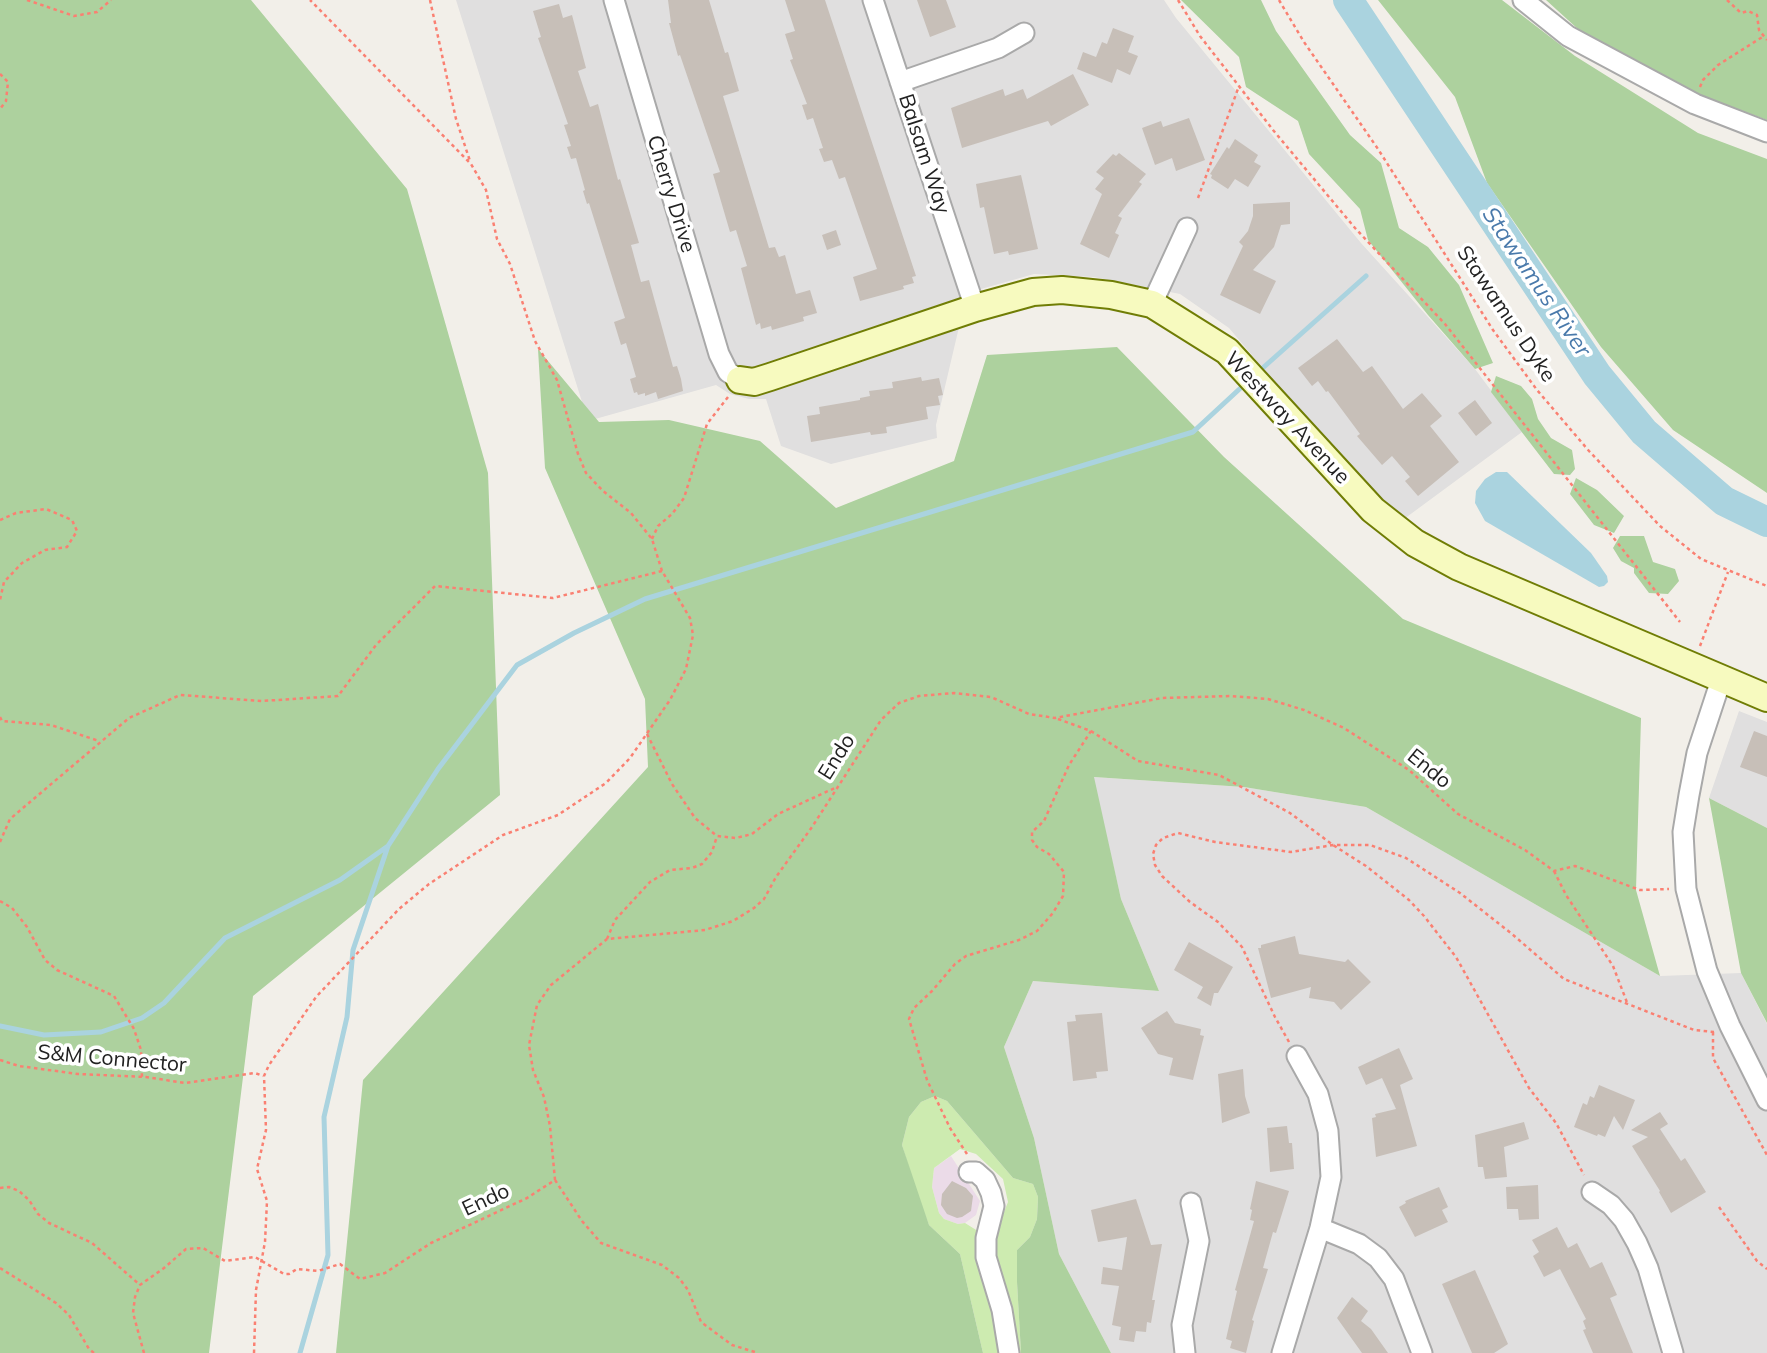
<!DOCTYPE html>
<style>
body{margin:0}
canvas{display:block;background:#f2efe9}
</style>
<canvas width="1767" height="1353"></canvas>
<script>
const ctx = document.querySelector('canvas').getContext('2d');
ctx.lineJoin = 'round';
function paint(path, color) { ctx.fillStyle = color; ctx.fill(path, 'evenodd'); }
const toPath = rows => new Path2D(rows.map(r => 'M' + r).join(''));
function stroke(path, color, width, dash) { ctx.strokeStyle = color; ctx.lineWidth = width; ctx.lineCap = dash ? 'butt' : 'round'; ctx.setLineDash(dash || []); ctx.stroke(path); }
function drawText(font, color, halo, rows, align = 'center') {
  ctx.font = font + ' Mulish,sans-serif'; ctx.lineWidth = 7; ctx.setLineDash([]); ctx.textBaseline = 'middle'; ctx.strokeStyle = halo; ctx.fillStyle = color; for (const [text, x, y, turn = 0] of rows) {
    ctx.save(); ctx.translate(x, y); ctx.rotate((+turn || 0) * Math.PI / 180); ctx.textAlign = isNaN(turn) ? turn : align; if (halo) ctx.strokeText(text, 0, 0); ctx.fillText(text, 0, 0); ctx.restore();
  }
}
const residential = toPath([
 [456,0,1164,0,1176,18,1361,243,1475,369,1522,432,1404,519,1333,451,1229,328,1180,294,1094,277,1034,274,967,293,936,425,937,438,831,464,781,446,766,399,749,399,730,394,716,385,588,421],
 [1739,711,1767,722,1767,828,1709,798],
 [1093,777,1244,787,1366,807,1660,976,1741,973,1767,1024,1767,1353,1111,1353,1059,1254,1034,1138,1004,1047,1033,981,1159,991,1121,899]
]);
const industrial = toPath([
 [951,1156,980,1201,976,1215,965,1223,958,1224,944,1219,939,1213,932,1187,934,1168]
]);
const grass = toPath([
 [935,1096,947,1101,1013,1178,1033,1184,1038,1197,1037,1219,1030,1237,1017,1250,1017,1282,1021,1353,1013,1353,992,1242,1008,1202,1003,1179,976,1154,960,1149,934,1168,932,1187,939,1213,944,1219,958,1224,965,1223,981,1233,1004,1353,983,1353,960,1254,929,1225,917,1194,902,1145,909,1117,921,1102]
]);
const forest = toPath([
 [0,0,251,0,407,189,488,473,500,795,253,996,209,1353,0,1353],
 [1181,0,1261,0,1276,31,1350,135,1381,163,1399,228,1428,247,1459,285,1493,363,1475,369,1428,315,1368,240,1360,209,1309,154,1298,121,1246,87,1239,57],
 [1378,0,1502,0,1575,56,1698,133,1767,159,1767,493,1673,430,1601,347,1487,183,1455,97],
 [1546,0,1767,0,1767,120,1694,93,1579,30],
 [1117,347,1224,457,1403,619,1641,718,1636,890,1660,976,1366,807,1244,787,1094,777,1121,899,1159,991,1033,981,1004,1047,1034,1138,1059,1254,1111,1353,1021,1353,1017,1282,1017,1250,1030,1237,1037,1219,1038,1197,1033,1184,1013,1178,947,1101,935,1096,921,1102,909,1117,902,1145,929,1225,960,1254,983,1353,336,1353,363,1080,648,767,645,699,545,468,538,349,599,422,669,420,760,441,836,508,954,461,987,355],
 [1496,376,1521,386,1532,399,1538,419,1551,438,1572,450,1575,469,1570,475,1554,474,1491,392],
 [1576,478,1597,490,1624,516,1614,533,1594,525,1570,494],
 [1620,536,1644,536,1653,562,1675,569,1679,581,1668,594,1649,593,1634,573,1634,568,1621,561,1613,548],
 [1709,798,1767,828,1767,1023,1741,973]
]);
const water = toPath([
 [1496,472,1507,472,1591,553,1607,576,1608,582,1604,586,1599,587,1485,521,1475,503,1476,491,1485,479]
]);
const stream = toPath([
 [1256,374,1366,276],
 [0,1026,44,1035,101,1032,142,1018,164,1003,225,938,340,880,388,846,438,769,517,665,574,633,645,599,1193,432,1246,383],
 [300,1353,328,1255,324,1117,347,1017,353,950,388,846]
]);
const river = toPath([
 [1348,0,1597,375,1644,432,1724,501,1767,522]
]);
const building = toPath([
 [668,0,709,0,725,53,728,52,739,91,723,96,769,248,775,247,779,257,785,255,796,294,810,290,817,313,803,317,804,321,772,330,771,326,761,329,760,323,756,325,741,268,747,266,736,230,730,232,725,215,713,174,720,172,680,55,678,56,669,23,671,23],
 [785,0,825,0,916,276,912,277,914,283,903,286,904,289,860,301,853,277,877,269,845,177,839,179,832,160,824,162,819,149,823,148,813,118,807,120,802,105,807,104,790,60,793,59,785,34,795,31],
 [917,0,946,0,956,27,930,37],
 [559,4,563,18,572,15,586,68,578,71,590,107,598,104,618,180,620,179,639,243,631,245,641,282,649,280,673,367,677,366,681,379,683,391,658,399,656,392,645,396,645,393,638,395,637,392,634,393,630,379,636,377,626,343,621,345,614,322,625,318,589,203,587,204,583,191,585,190,576,158,571,159,567,147,571,146,564,125,568,124,538,38,541,37,533,11],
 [1113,28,1134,36,1128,52,1138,56,1130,75,1117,69,1112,83,1077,69,1083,52,1096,57,1102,42,1107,44],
 [1073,74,1089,105,1051,126,1048,121,962,148,951,108,1003,89,1005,96,1023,89,1027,99],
 [1189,118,1205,160,1176,171,1172,158,1155,165,1142,128,1161,121,1163,127],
 [1235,139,1258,155,1254,162,1261,166,1248,187,1235,179,1228,189,1211,178,1212,175,1210,174,1227,147,1229,149],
 [1119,153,1146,174,1139,182,1142,184,1118,216,1122,218,1115,233,1119,235,1109,258,1080,244,1102,194,1095,189,1104,178,1096,172,1113,154,1116,156],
 [1021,175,1038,249,1009,255,1008,251,994,254,984,207,980,208,976,184],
 [1290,202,1290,224,1281,225,1274,247,1253,270,1276,281,1260,314,1220,295,1243,246,1239,242,1248,231,1253,216,1253,204],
 [836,230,841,245,827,250,822,235],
 [1337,339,1363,372,1372,366,1403,409,1422,393,1442,416,1430,426,1459,462,1418,496,1405,481,1410,477,1392,456,1382,465,1357,436,1360,434,1328,391,1326,392,1318,381,1312,386,1298,368],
 [921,377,922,381,939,378,943,395,938,396,940,405,926,407,928,419,886,427,887,433,871,435,870,432,811,442,807,416,820,414,819,407,860,400,860,398,870,396,869,391,893,388,892,382],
 [1475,400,1492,423,1476,436,1458,413],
 [1754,731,1767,736,1767,777,1740,767],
 [1295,936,1299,954,1345,962,1348,959,1371,982,1341,1010,1334,1002,1309,998,1311,987,1271,998,1258,948,1261,948,1261,945],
 [1189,942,1233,967,1218,993,1214,993,1211,1006,1197,998,1203,987,1174,970],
 [1167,1011,1175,1023,1201,1029,1200,1035,1204,1036,1193,1080,1169,1075,1173,1058,1158,1054,1141,1028],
 [1102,1013,1108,1071,1096,1072,1097,1078,1073,1081,1067,1022,1076,1021,1075,1015],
 [1399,1048,1413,1079,1400,1085,1417,1146,1376,1157,1372,1118,1376,1117,1375,1114,1396,1109,1382,1078,1366,1085,1358,1067],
 [1243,1069,1245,1096,1250,1113,1222,1123,1218,1074],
 [1599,1085,1635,1100,1623,1130,1614,1116,1605,1137,1598,1134,1597,1136,1574,1127,1583,1103,1587,1105,1590,1096,1594,1098],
 [1660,1112,1668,1124,1660,1129,1681,1161,1685,1158,1706,1192,1671,1213,1659,1192,1660,1191,1632,1146,1648,1137,1631,1130],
 [1524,1122,1529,1139,1504,1147,1507,1177,1485,1179,1483,1167,1478,1167,1475,1135],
 [1287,1126,1289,1143,1292,1143,1294,1169,1270,1172,1267,1128],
 [952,1181,966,1188,973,1196,971,1211,962,1217,957,1218,947,1214,941,1205,942,1194],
 [1256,1181,1289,1191,1276,1233,1273,1232,1263,1268,1268,1269,1252,1320,1254,1321,1246,1353,1230,1348,1232,1341,1226,1339,1237,1291,1235,1290,1254,1221,1250,1220,1252,1210,1250,1209],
 [1538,1185,1539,1219,1519,1220,1518,1209,1507,1209,1506,1187],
 [1439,1187,1448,1207,1442,1210,1448,1222,1415,1237,1399,1207,1406,1203,1405,1201],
 [1136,1199,1151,1245,1162,1244,1152,1300,1155,1300,1151,1323,1147,1322,1146,1332,1136,1331,1134,1342,1119,1340,1121,1327,1112,1325,1119,1286,1101,1284,1103,1267,1122,1270,1127,1237,1098,1242,1091,1210],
 [1557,1227,1568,1248,1577,1243,1590,1268,1602,1262,1617,1295,1610,1298,1633,1353,1593,1353,1583,1330,1586,1329,1583,1321,1586,1319,1560,1269,1544,1277,1533,1256,1539,1252,1532,1240],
 [1475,1270,1508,1344,1494,1353,1472,1353,1442,1284],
 [1352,1297,1368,1311,1361,1321,1371,1329,1388,1353,1362,1353,1337,1318]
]);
const path = toPath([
 [27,0,74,16,97,12,111,0],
 [430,0,456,119,470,161],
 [1178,0,1200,36,1273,130,1355,228,1445,324,1680,622],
 [1279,0,1304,42,1378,149,1493,330,1537,390,1589,451,1660,526,1701,559,1767,586],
 [1727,0,1741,13,1748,11,1757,15,1759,30,1767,40],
 [0,74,8,82,6,101,0,109],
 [1700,87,1703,80,1718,65,1764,36],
 [1198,198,1239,86],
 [0,520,16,513,46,509,72,520,77,531,67,547,45,550,22,563,4,582,0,600],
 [652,539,658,526,672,514,684,498,707,424,728,397],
 [1700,646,1728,572],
 [0,717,2,721,51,725,99,741],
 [1058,719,1091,731,1138,761,1219,775,1290,813,1333,845,1366,866,1409,900,1424,916,1456,957,1529,1088,1556,1123,1584,1175],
 [647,734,672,784,695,818,717,836,736,838,752,834,778,814,837,787],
 [0,842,10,819,129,718,180,695,262,701,338,696,376,645,435,586,553,598,662,571],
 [1554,871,1566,895,1613,966,1628,1005],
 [0,901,12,908,27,927,45,960,57,970,114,996,134,1029,141,1050,142,1077],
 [607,939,615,920,650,882,670,870,692,868,702,864,712,852,717,836],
 [1713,1032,1713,1058,1767,1155],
 [1289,1042,1275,1017,1242,947,1218,922,1190,902,1162,876,1155,865,1153,854,1156,845,1163,838,1178,833,1215,842,1291,852,1333,845,1370,845,1406,858,1460,893,1512,934,1564,979,1694,1030,1714,1032],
 [0,1060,19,1066,78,1074,146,1077,185,1083,255,1073,263,1076],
 [967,1154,950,1128,927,1080,909,1019,914,1008,932,991,955,964,966,956,1019,940,1037,931,1053,913,1063,896,1064,872,1049,854,1037,847,1032,840,1032,832,1044,821,1069,765,1091,731],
 [555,1180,582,1221,601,1243,662,1265,679,1278,688,1290,701,1322,732,1345,758,1353],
 [0,1188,9,1187,19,1191,29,1200,38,1214,49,1223,92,1243,140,1285],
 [1719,1207,1757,1261,1767,1269],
 [0,1268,56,1303,69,1315,89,1349,94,1353],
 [144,1353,133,1313,135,1297,140,1285,164,1268,186,1249,203,1248,225,1261,255,1257,284,1274,289,1274,297,1269,318,1271,340,1264,360,1279,385,1273,431,1243,527,1198,555,1180,550,1126,544,1097,533,1070,529,1045,537,1005,551,985,607,939,705,930,733,921,754,908,764,899,776,877,812,827,881,720,899,703,919,696,954,693,991,697,1029,714,1055,718,1162,698,1231,696,1268,699,1304,710,1344,728,1409,770,1458,814,1525,850,1554,871,1575,866,1640,890,1669,889],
 [254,1353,256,1290,265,1242,267,1201,257,1169,266,1130,264,1076,269,1065,316,997,399,909,429,884,503,835,558,815,606,783,630,758,670,700,686,669,693,635,690,618,662,571,652,539,631,513,603,491,586,473,578,454,557,380,535,341,510,264,497,239,486,190,471,164,310,0]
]);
const street = toPath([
 [614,0,719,354,728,372,740,380],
 [873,0,975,308],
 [1523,0,1568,36,1695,104,1767,132],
 [900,82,998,48,1024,33],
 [1152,304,1187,228],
 [1721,680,1697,753,1689,795,1683,832,1686,889,1707,971,1730,1026,1767,1100],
 [969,1172,976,1172,985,1180,991,1193,994,1206,986,1238,986,1257,1002,1310,1009,1353],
 [1592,1192,1611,1205,1624,1220,1637,1243,1648,1268,1673,1353],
 [1320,1228,1359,1244,1378,1258,1394,1279,1422,1353],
 [1185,1353,1182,1325,1199,1241,1191,1203],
 [1282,1353,1320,1228,1331,1177,1328,1131,1318,1094,1297,1056]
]);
const secondary = toPath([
 [740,380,754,382,770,377,975,308,1033,292,1062,290,1111,295,1152,304,1227,351,1373,510,1415,543,1459,567,1767,698]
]);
const streetNames = [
 ["Balsam Way",924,154,72],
 ["Cherry Drive",671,194,73],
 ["Stawamus Dyke",1506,314,56],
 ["Westway Avenue",1287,418,47],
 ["Endo",837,757,-58],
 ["Endo",1429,769,39],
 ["S&M Connector",112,1059,5],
 ["Endo",486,1200,-25]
];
const waterNames = [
 ["Stawamus River",1536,282,56]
];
paint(residential, '#e0dfdf');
paint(industrial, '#ebdbe8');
paint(grass, '#cdebb0');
paint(forest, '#add19e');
paint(water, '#aad3df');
stroke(stream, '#aad3df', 5);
stroke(river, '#aad3df', 30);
paint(building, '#c7bfb8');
stroke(street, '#a9a9a9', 23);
stroke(secondary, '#707d05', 30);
stroke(path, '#fa8072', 2.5, [3.5, 3.5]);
stroke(street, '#fff', 19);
stroke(secondary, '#f7fabf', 26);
drawText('21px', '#222', '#fff', streetNames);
drawText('italic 23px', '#4a7aab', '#fff', waterNames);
</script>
